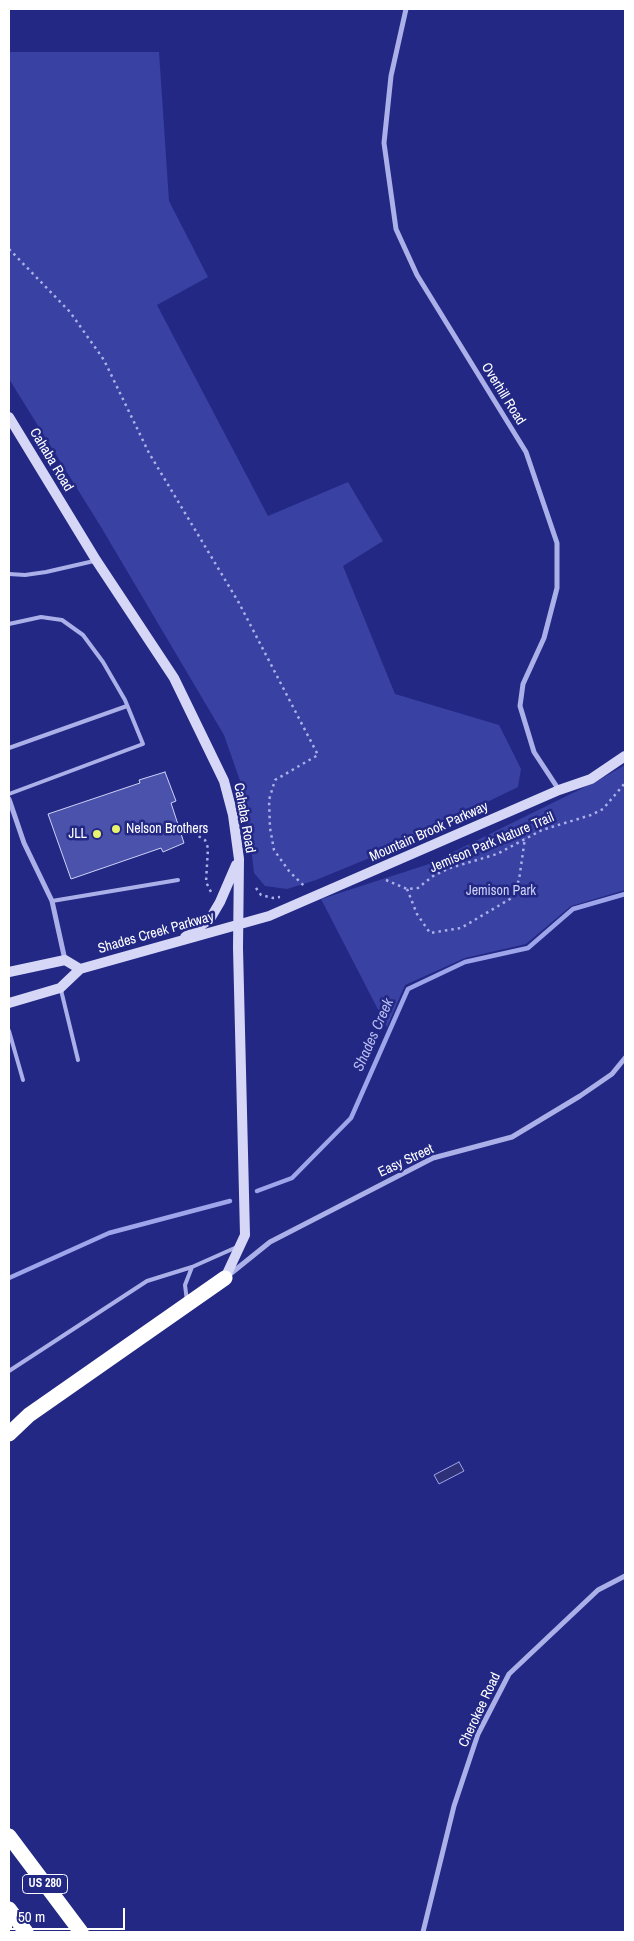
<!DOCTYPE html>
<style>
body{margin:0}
#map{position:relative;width:634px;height:1941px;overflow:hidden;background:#222884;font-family:"Archivo Narrow",sans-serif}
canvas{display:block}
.frame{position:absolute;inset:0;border:10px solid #fff;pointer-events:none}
.scale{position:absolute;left:10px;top:1908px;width:115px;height:22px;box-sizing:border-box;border:2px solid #fff;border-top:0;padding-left:6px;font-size:15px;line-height:18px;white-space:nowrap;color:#fff;-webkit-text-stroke:4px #222884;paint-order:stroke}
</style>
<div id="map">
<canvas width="634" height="1941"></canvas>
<div class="frame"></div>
<div class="scale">50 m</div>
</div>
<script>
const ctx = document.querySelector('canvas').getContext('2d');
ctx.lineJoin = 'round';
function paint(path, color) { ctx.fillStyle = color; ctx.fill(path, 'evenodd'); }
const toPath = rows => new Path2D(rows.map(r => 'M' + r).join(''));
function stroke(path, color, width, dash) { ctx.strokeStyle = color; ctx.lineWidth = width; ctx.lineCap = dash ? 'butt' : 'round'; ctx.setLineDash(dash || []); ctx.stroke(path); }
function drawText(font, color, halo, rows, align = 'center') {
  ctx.font = font + ' "Archivo Narrow",sans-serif'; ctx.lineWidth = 5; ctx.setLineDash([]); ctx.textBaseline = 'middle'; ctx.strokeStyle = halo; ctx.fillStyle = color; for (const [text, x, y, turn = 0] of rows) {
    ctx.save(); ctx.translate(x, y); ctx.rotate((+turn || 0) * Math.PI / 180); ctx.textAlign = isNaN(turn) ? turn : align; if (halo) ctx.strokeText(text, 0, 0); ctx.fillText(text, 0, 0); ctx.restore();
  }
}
const green = toPath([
 [9,52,159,52,169,201,208,277,157,305,268,516,348,482,383,541,343,566,395,694,499,725,521,769,518,787,389,850,316,880,287,889,265,886,254,873,245,795,224,735,101,527,9,379],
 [625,765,625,890,571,906,526,944,465,958,405,985,387,1027,321,899,429,864,597,781]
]);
const water = toPath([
 [459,1462,464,1471,439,1484,434,1475,459,1462]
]);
const stream = toPath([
 [257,1191,292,1178,351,1118,408,989,465,962,528,948,573,909,625,894],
 [9,1278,109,1233,230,1201]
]);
const building = toPath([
 [165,772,176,801,171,803,184,843,163,852,161,848,71,879,48,814,140,783,139,780,165,772]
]);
const path = toPath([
 [9,249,70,312,104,360,149,453,239,603,318,755,275,780,269,800,270,828,274,850,289,871,305,887],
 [193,833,205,840,208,848,206,882,211,892],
 [386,880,407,889,418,888,433,876,450,868,497,854,542,830,591,815,603,809,625,783],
 [256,888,261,895,273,898,280,897],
 [407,889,417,914,430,933,461,928,510,899,519,880,525,838]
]);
const lane = toPath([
 [9,574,25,575,46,572,94,561],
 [9,624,41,617,62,620,83,635,103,662,125,700,143,744,9,794],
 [9,748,127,706],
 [52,901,178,880],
 [61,990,78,1060],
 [9,1031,23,1080],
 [187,1301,185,1285,192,1267],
 [9,1371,147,1281,192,1267,237,1247]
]);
const street = toPath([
 [406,9,391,76,384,143,396,229,417,275,526,452,557,543,557,588,544,638,523,684,520,706,534,752,559,790],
 [9,799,24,843,52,901,65,960],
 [229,1275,270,1242,433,1158,512,1137,580,1096,612,1074,625,1058],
 [423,1932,454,1806,478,1734,509,1674,598,1590,625,1576]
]);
const secondary = toPath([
 [9,417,96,560,174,678,224,781,233,815,239,859,238,948,245,1235,225,1278],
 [185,937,210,919,220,902,236,865],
 [9,972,65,960,80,969],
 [9,1003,60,988,80,969,269,916,559,790,591,779,625,756]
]);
const highway = toPath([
 [9,1434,29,1415,225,1278],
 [9,1836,81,1932],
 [9,1909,26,1932]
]);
const markers = [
 [116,829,5,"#e8f46d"],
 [97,834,5,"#e8f46d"]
];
const shields = [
 [45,1884,45]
];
const shieldNames = [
 ["US 280",45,1884]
];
const streetNames = [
 ["Overhill Road",503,394,58],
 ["Cahaba Road",51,460,59],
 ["Cahaba Road",244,818,80],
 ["Mountain Brook Parkway",429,832,-24],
 ["Jemison Park Nature Trail",492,843,-23],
 ["Shades Creek Parkway",156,933,-16],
 ["Easy Street",406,1161,-25],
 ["Cherokee Road",480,1710,-65]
];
const poiNames = [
 ["Nelson Brothers",126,829],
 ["JLL",87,834,"right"]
];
const parkNames = [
 ["Jemison Park",501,891]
];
const waterNames = [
 ["Shades Creek",374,1035,-66]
];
paint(green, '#3941a3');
paint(water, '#2e3178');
stroke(water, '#9fa5ea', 1);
stroke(stream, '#9fa5ea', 4.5);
paint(building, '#4b52ac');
stroke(building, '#cfd2f7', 1);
stroke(path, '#abb0e9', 2.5, [2.5, 4]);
stroke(lane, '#abb0e9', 4);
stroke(street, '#abb0e9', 5);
stroke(secondary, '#d6d7f7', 10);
stroke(highway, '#fff', 15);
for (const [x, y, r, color] of markers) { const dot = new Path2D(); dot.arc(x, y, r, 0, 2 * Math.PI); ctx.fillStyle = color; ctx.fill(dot); stroke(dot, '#222884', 2); }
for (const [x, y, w] of shields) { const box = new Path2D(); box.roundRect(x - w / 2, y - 9.5, w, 19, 4); ctx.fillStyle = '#222884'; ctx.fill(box); stroke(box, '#fff', 1); }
drawText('bold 12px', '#fff', null, shieldNames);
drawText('14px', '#fff', '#222884', streetNames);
drawText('14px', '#fff', '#222884', poiNames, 'left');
drawText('14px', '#cfd2f7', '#222884', parkNames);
drawText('italic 15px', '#b7bbf0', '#222884', waterNames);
</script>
